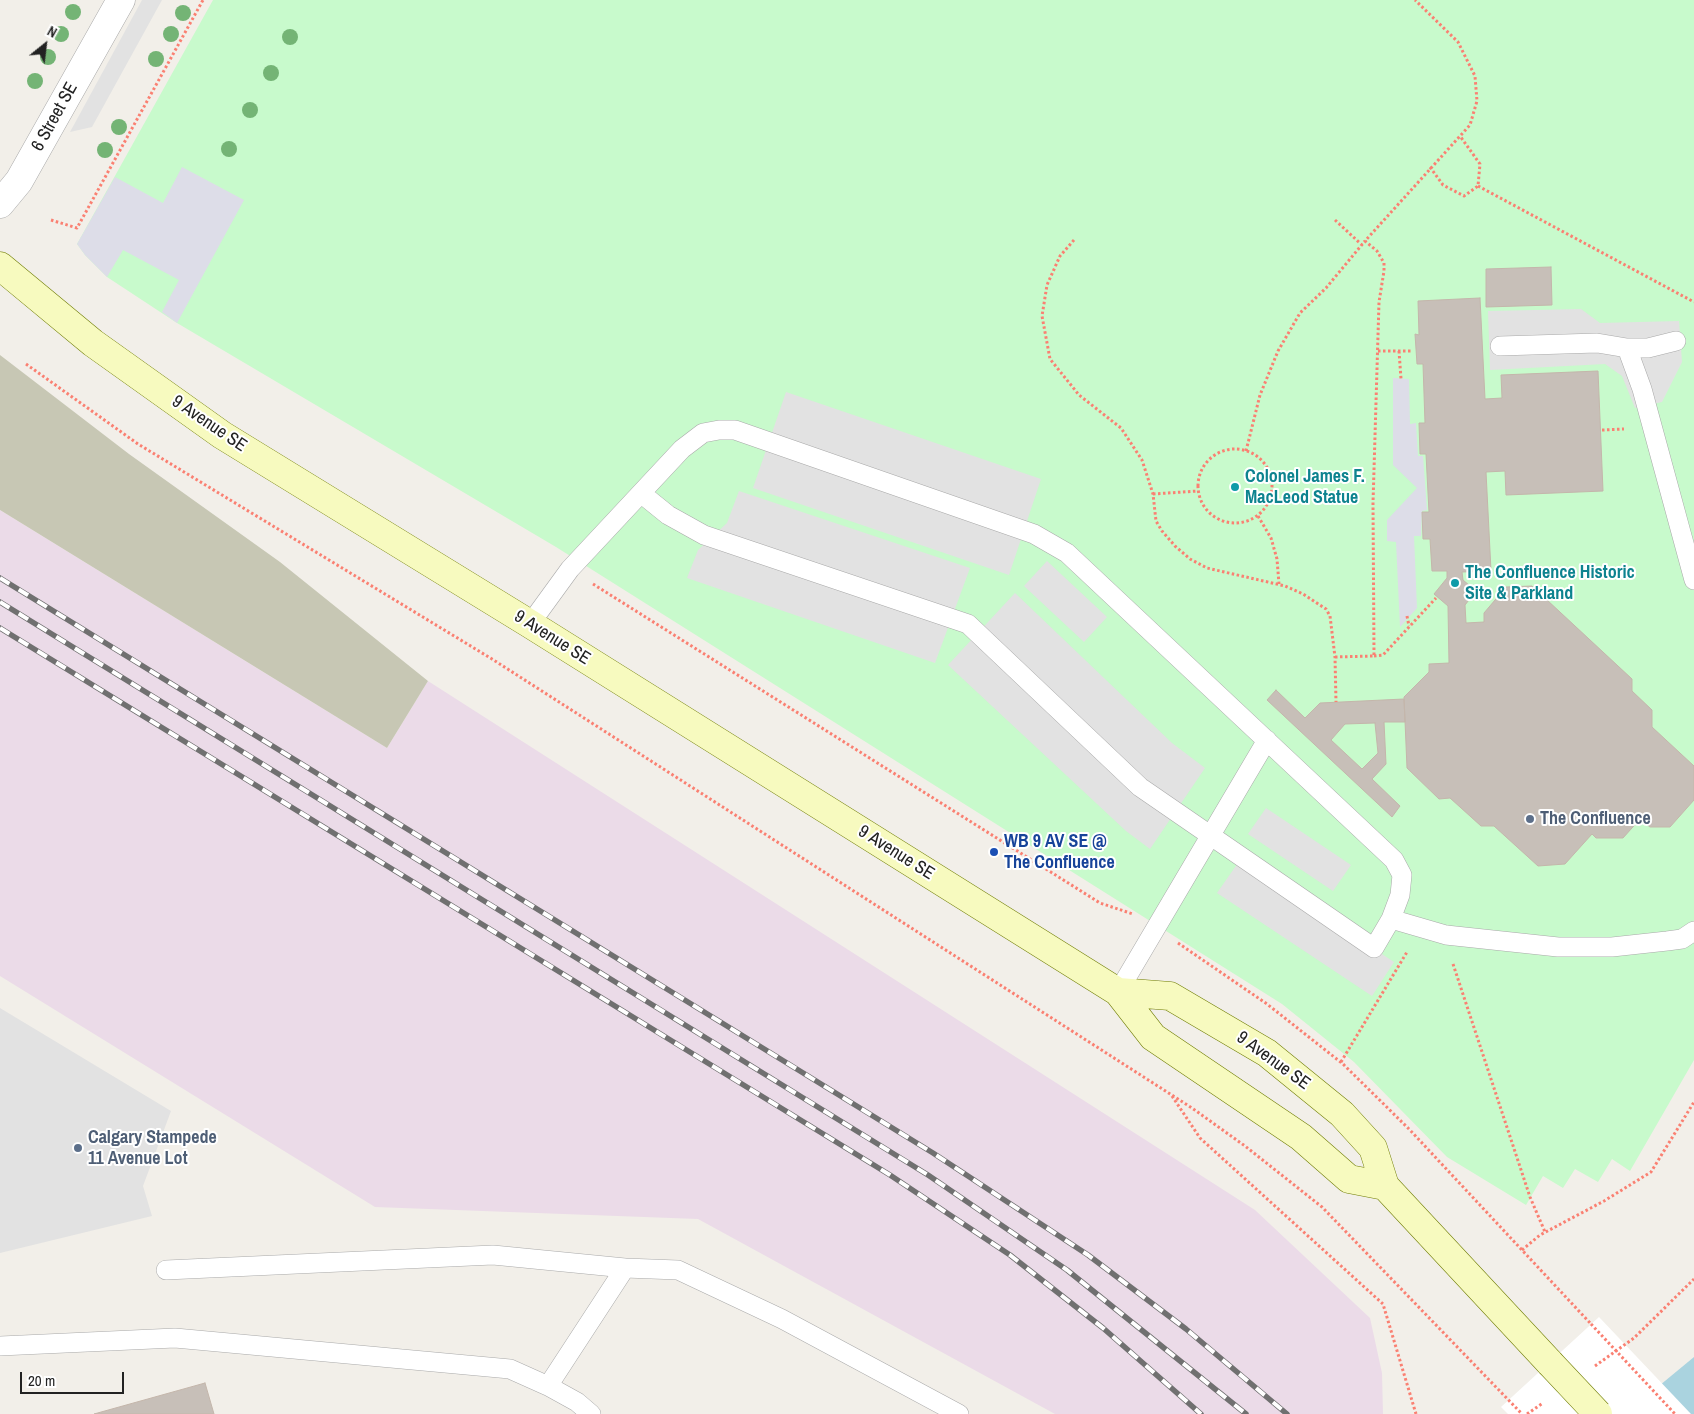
<!DOCTYPE html>
<style>
body{margin:0}
#map{position:relative;width:1694px;height:1414px;overflow:hidden;background:#f2efe9;font-family:"Archivo Narrow",sans-serif}
canvas{display:block}
.north{position:absolute;left:20px;top:20px;width:50px;height:50px;-webkit-text-stroke:4px #fff;paint-order:stroke;rotate:29deg;font-size:14px;font-weight:700;line-height:20px;text-align:center;color:#222}
.north::after{content:'';display:block;margin:auto;width:18px;height:22px;background:#222;clip-path:polygon(50% 0,100% 100%,50% 72%,0 100%)}
.scale{position:absolute;left:20px;top:1372px;width:104px;height:22px;box-sizing:border-box;border:2px solid #222;border-top:0;padding-left:6px;font-size:15px;line-height:18px;white-space:nowrap;color:#222;-webkit-text-stroke:4px #fff;paint-order:stroke}
</style>
<div id="map">
<canvas width="1694" height="1414"></canvas>
<div class="north">N</div>
<div class="scale">20 m</div>
</div>
<script>
const ctx = document.querySelector('canvas').getContext('2d');
ctx.lineJoin = 'round';
function paint(path, color) { ctx.fillStyle = color; ctx.fill(path, 'evenodd'); }
const toPath = rows => new Path2D(rows.map(r => 'M' + r).join(''));
function stroke(path, color, width, dash) { ctx.strokeStyle = color; ctx.lineWidth = width; ctx.lineCap = dash ? 'butt' : 'round'; ctx.setLineDash(dash || []); ctx.stroke(path); }
function drawText(font, color, halo, rows, align = 'center') {
  ctx.font = font + ' "Archivo Narrow",sans-serif'; ctx.lineWidth = 4; ctx.setLineDash([]); ctx.textBaseline = 'middle'; ctx.strokeStyle = halo; ctx.fillStyle = color; for (const [text, x, y, turn = 0] of rows) {
    ctx.save(); ctx.translate(x, y); ctx.rotate((+turn || 0) * Math.PI / 180); ctx.textAlign = isNaN(turn) ? turn : align; if (halo) ctx.strokeText(text, 0, 0); ctx.fillText(text, 0, 0); ctx.restore();
  }
}
const industrial = toPath([
 [0,510,387,748,428,681,1255,1210,1370,1318,1382,1373,1383,1414,1055,1414,698,1219,375,1207,0,976]
]);
const construction = toPath([
 [0,355,129,454,280,562,428,681,387,748,0,510]
]);
const park = toPath([
 [213,0,1694,0,1694,1060,1630,1171,1612,1159,1598,1182,1575,1169,1563,1188,1543,1176,1526,1205,1447,1157,1354,1062,1282,1004,556,547,177,323,107,277,85,255,77,244]
]);
const parking = toPath([
 [142,0,162,0,92,127,70,132],
 [1581,309,1600,323,1679,321,1682,362,1662,402,1635,408,1622,376,1605,364,1490,370,1488,311],
 [786,392,1041,479,1009,575,753,488],
 [739,491,970,568,935,663,687,578,698,550,727,523],
 [1047,561,1107,617,1084,642,1024,586],
 [1015,593,1172,743,1205,768,1150,849,1126,831,948,665],
 [1266,808,1351,865,1333,891,1248,834],
 [1240,860,1394,962,1372,996,1217,893],
 [0,1008,171,1111,143,1186,152,1216,0,1253]
]);
const plaza = toPath([
 [182,167,244,200,177,323,162,312,179,280,123,250,107,277,85,255,77,244,115,177,163,203],
 [1393,378,1409,379,1410,424,1416,423,1418,456,1423,456,1427,510,1422,511,1421,536,1414,536,1417,608,1400,627,1396,542,1387,541,1387,520,1417,488,1393,465]
]);
const water = toPath([
 [1694,1357,1694,1414,1625,1414]
]);
const pier = toPath([
 [1599,1317,1691,1414,1508,1414,1501,1407]
]);
const building = toPath([
 [1551,267,1552,305,1486,307,1486,269,1551,267],
 [1480,298,1485,399,1502,398,1501,375,1598,371,1603,491,1506,495,1505,471,1486,472,1491,571,1462,572,1463,580,1476,591,1465,605,1466,623,1484,622,1484,613,1506,587,1532,586,1632,679,1632,691,1652,710,1652,727,1694,766,1694,800,1670,827,1650,827,1640,819,1623,838,1596,838,1592,834,1565,864,1538,866,1494,826,1481,826,1450,798,1439,799,1407,768,1404,697,1429,672,1429,664,1449,663,1448,606,1434,594,1447,578,1447,571,1432,571,1430,539,1423,539,1422,512,1429,512,1426,454,1420,454,1419,423,1425,423,1423,364,1417,364,1415,334,1419,335,1418,301,1480,298],
 [1276,690,1305,718,1320,703,1404,699,1405,722,1384,722,1386,764,1372,779,1400,806,1392,817,1267,700,1276,690],
 [1375,723,1378,753,1362,769,1331,740,1345,724,1375,723],
 [205,1383,214,1414,94,1414,205,1383]
]);
const path = toPath([
 [1430,167,1443,185,1464,196,1478,186,1480,164,1460,136],
 [1478,186,1694,302],
 [51,220,77,228,203,0],
 [1335,220,1362,245],
 [1074,240,1060,256,1047,285,1042,316,1050,359,1079,395,1121,428,1142,460,1153,494,1156,521,1162,531,1175,546,1190,559,1207,568,1285,586,1303,594,1326,609,1330,616,1335,657,1336,702],
 [1378,351,1413,351],
 [1399,351,1401,379],
 [26,364,138,444,492,659,1192,1108,1245,1146,1322,1207,1522,1414],
 [1602,430,1624,429],
 '1198 486a37 37 0 1 1 74 0a37 37 0 1 1-74 0Z',
 [1246,451,1260,395,1278,351,1300,313,1326,288,1365,241],
 [1153,494,1198,491],
 [1258,516,1271,538,1277,559,1279,584],
 [593,584,1100,903,1133,914],
 [1407,616,1409,626],
 [1374,656,1383,655,1436,598],
 [1335,657,1374,656,1373,503,1379,302,1384,271,1384,263,1377,251,1365,241,1470,125,1477,101,1475,76,1458,42,1415,0],
 [1178,943,1267,1004,1343,1064,1409,1129,1591,1324],
 [1453,964,1530,1197,1545,1232],
 [1341,1062,1407,952],
 [1172,1096,1200,1138,1383,1304,1416,1414],
 [1522,1250,1540,1235,1604,1201,1651,1172,1694,1102],
 [1595,1366,1634,1338,1694,1279],
 [1527,1414,1543,1403]
]);
const service = toPath([
 [1500,346,1597,343,1627,348,1642,389,1694,580],
 [1627,348,1648,348,1676,341],
 [530,624,570,569,682,449,703,433,719,430,735,430,1034,534,1067,553,1394,860,1402,875,1400,895,1391,919,1374,948,1140,787,968,624,704,535,668,515,642,494],
 [1391,919,1446,935,1558,947,1612,947,1667,941,1682,939,1694,931],
 [1118,992,1267,740],
 [625,1268,678,1270,782,1319,959,1414],
 [166,1270,493,1255,625,1268,548,1386],
 [0,1346,175,1338,510,1369,548,1386,577,1402,591,1414]
]);
const tertiary = toPath([
 [0,204,19,181,121,0]
]);
const secondary = toPath([
 [0,266,93,343,222,435,530,624,1118,992,1153,1037,1301,1137,1349,1179,1385,1186],
 [1118,992,1170,996,1267,1053,1342,1114,1373,1148,1385,1186,1550,1363]
]);
const rail = toPath([
 [0,578,933,1153,1088,1255,1186,1329,1287,1414],
 [0,602,928,1175,1067,1270,1246,1414],
 [0,628,890,1175,1010,1255,1103,1328,1201,1414]
]);
const pathBridge = toPath([
 [1591,1324,1675,1414]
]);
const secondaryBridge = toPath([
 [1550,1363,1598,1414]
]);
const trees = [
 [73,12],
 [183,13],
 [61,34],
 [171,34],
 [290,37],
 [48,57],
 [156,59],
 [271,73],
 [35,81],
 [250,110],
 [119,127],
 [229,149],
 [105,150]
];
const markers = [
 [1235,487,5,"#0f9aa8"],
 [1455,583,5,"#0f9aa8"],
 [1530,819,5,"#5c6f8a"],
 [994,852,5,"#1a4fb4"],
 [78,1148,5,"#5c6f8a"]
];
const streetNames = [
 ["6 Street SE",55,117,-61],
 ["9 Avenue SE",209,424,34],
 ["9 Avenue SE",552,638,32],
 ["9 Avenue SE",896,853,32],
 ["9 Avenue SE",1273,1061,36]
];
const cultureNames = [
 ["Colonel James F.",1245,477],
 ["MacLeod Statue",1245,498],
 ["The Confluence Historic",1465,573],
 ["Site & Parkland",1465,594]
];
const serviceNames = [
 ["The Confluence",1540,819],
 ["Calgary Stampede",88,1138],
 ["11 Avenue Lot",88,1159]
];
const transitNames = [
 ["WB 9 AV SE @",1004,842],
 ["The Confluence",1004,863]
];
paint(industrial, '#ebdbe8');
paint(construction, '#c7c7b4');
paint(park, '#c8facc');
paint(parking, '#e2e2e2');
paint(plaza, '#dddde8');
paint(water, '#aad3df');
paint(pier, '#fff');
paint(building, '#c7bfb8');
stroke(building, '#c4b6ab', 1);
stroke(service, '#a9a9a9', 20);
stroke(tertiary, '#a9a9a9', 29);
stroke(secondary, '#707d05', 29);
stroke(path, '#fa8072', 3, [2.5, 2.5]);
stroke(service, '#fff', 19);
stroke(tertiary, '#fff', 28);
stroke(secondary, '#f7fabf', 28);
stroke(rail, '#707070', 5.5);
stroke(rail, '#fff', 4, [11]);
stroke(secondaryBridge, '#707d05', 29, []);
stroke(pathBridge, '#fa8072', 3, [2.5, 2.5]);
stroke(secondaryBridge, '#f7fabf', 28);
ctx.fillStyle = '#74b475';
for (const [x, y] of trees) { ctx.beginPath(); ctx.arc(x, y, 8, 0, 2 * Math.PI); ctx.fill(); }
for (const [x, y, r, color] of markers) { const dot = new Path2D(); dot.arc(x, y, r, 0, 2 * Math.PI); ctx.fillStyle = color; ctx.fill(dot); stroke(dot, '#fff', 2); }
drawText('18px', '#222', '#fff', streetNames);
drawText('bold 18px', '#0d838f', '#fff', cultureNames, 'left');
drawText('bold 18px', '#4e5e75', '#fff', serviceNames, 'left');
drawText('bold 18px', '#164399', '#fff', transitNames, 'left');
</script>
